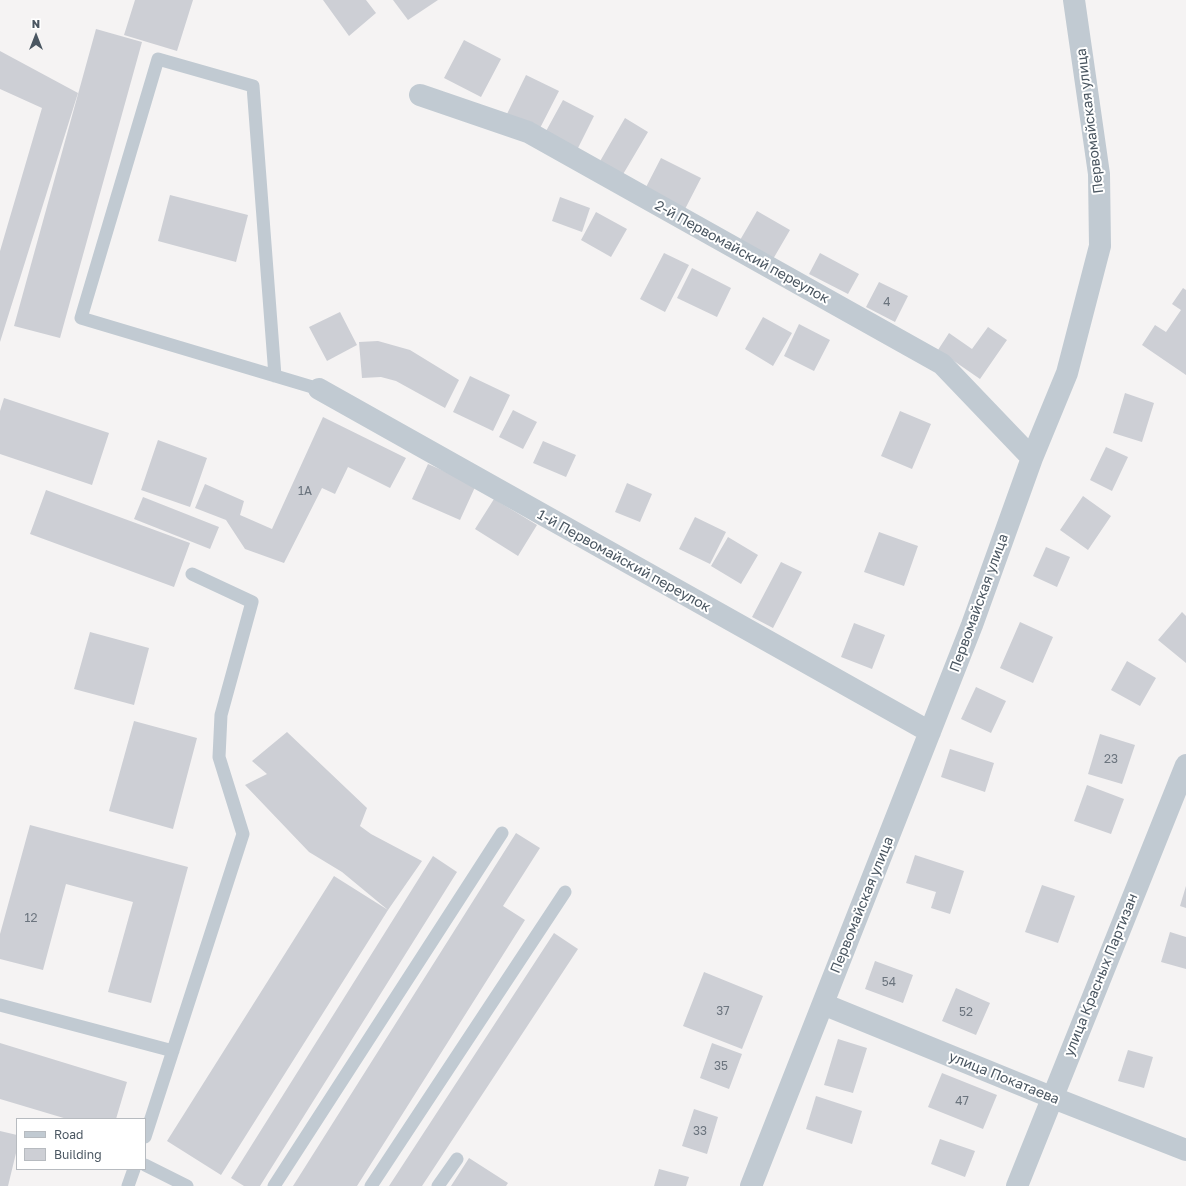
<!DOCTYPE html>
<meta charset="utf-8">
<style>
body{margin:0}
#map{position:relative;width:1186px;height:1186px;overflow:hidden;background:#f5f3f3;font-family:"Golos Text",sans-serif}
canvas{display:block}
.legend{position:absolute;left:16px;top:1118px;width:130px;height:52px;box-sizing:border-box;background:#fff;border:1px solid #b7bbc0;margin:0;padding:5px 7px;list-style:none;font-size:12px;color:#4a5661}
.legend li{display:flex;align-items:center;gap:8px;height:20px}
.legend b{width:20px;border:1px solid #b7bbc0}
.north{position:absolute;left:16px;top:16px;width:40px;height:40px;-webkit-text-stroke:3px #fff;paint-order:stroke;rotate:0deg;font-size:11px;font-weight:700;line-height:16px;text-align:center;color:#4a5661}
.north::after{content:'';display:block;margin:auto;width:14px;height:18px;background:#4a5661;clip-path:polygon(50% 0,100% 100%,50% 72%,0 100%)}
</style>
<div id="map">
<canvas width="1186" height="1186"></canvas>
<ul class="legend">
<li><b style="height:5px;background:#c1cad2"></b>Road</li>
<li><b style="height:11px;background:#cdcfd5"></b>Building</li>
</ul>
<div class="north">N</div>
</div>
<script>
const ctx = document.querySelector('canvas').getContext('2d');
ctx.lineJoin = 'round';
function paint(path, color) { ctx.fillStyle = color; ctx.fill(path, 'evenodd'); }
const toPath = rows => new Path2D(rows.map(r => 'M' + r).join(''));
function stroke(path, color, width, dash) { ctx.strokeStyle = color; ctx.lineWidth = width; ctx.lineCap = dash ? 'butt' : 'round'; ctx.setLineDash(dash || []); ctx.stroke(path); }
function drawText(font, color, halo, rows, align = 'center') {
  ctx.font = font + ' "Golos Text",sans-serif'; ctx.lineWidth = 4; ctx.setLineDash([]); ctx.textBaseline = 'middle'; ctx.strokeStyle = halo; ctx.fillStyle = color; for (const [text, x, y, turn = 0] of rows) {
    ctx.save(); ctx.translate(x, y); ctx.rotate((+turn || 0) * Math.PI / 180); ctx.textAlign = isNaN(turn) ? turn : align; if (halo) ctx.strokeText(text, 0, 0); ctx.fillText(text, 0, 0); ctx.restore();
  }
}
const building = toPath([
 [135,0,193,0,177,51,124,35],
 [323,0,366,0,376,13,349,36],
 [393,0,438,0,408,20],
 [96,29,142,42,60,338,14,326],
 [464,40,501,59,481,97,444,78],
 [0,51,78,93,0,342,0,251,42,108,0,89],
 [526,75,559,91,539,130,507,114],
 [563,100,594,116,577,150,545,133],
 [625,118,648,132,622,176,599,163],
 [661,158,701,178,684,211,644,191],
 [170,195,248,215,236,262,158,241],
 [560,197,590,208,582,232,552,221],
 [757,211,790,230,769,266,736,247],
 [596,212,627,229,611,257,581,240],
 [664,253,689,265,665,312,640,299],
 [820,253,859,274,848,294,809,274],
 [692,268,731,288,717,317,677,298],
 [879,282,908,296,895,322,866,307],
 [1183,288,1186,290,1186,375,1142,345,1155,325,1166,332,1181,310,1172,304],
 [340,312,357,345,327,361,309,327],
 [763,317,792,333,773,366,745,349],
 [799,324,830,340,814,371,784,356],
 [988,327,1007,340,980,379,938,350,949,333,972,349],
 [378,341,410,350,459,380,445,408,396,381,381,377,362,378,359,342],
 [470,376,510,395,493,431,453,412],
 [1125,393,1154,403,1142,442,1113,433],
 [4,398,109,433,92,485,0,454,0,411],
 [513,410,537,422,523,449,499,437],
 [900,411,931,424,912,469,881,456],
 [323,417,406,458,390,488,348,467,335,494,322,488,284,563,245,549,226,520,195,508,205,484,244,501,240,515,272,529],
 [158,440,207,458,190,507,141,490],
 [543,441,576,455,566,477,533,463],
 [1106,447,1128,457,1112,491,1090,480],
 [428,464,476,485,460,520,412,499],
 [627,483,652,494,640,522,615,512],
 [46,490,190,543,174,587,30,534],
 [1083,496,1111,516,1088,550,1060,530],
 [143,497,219,527,210,549,134,519],
 [494,499,537,525,518,556,475,529],
 [695,517,726,532,710,564,679,549],
 [879,532,918,546,904,586,864,572],
 [728,537,758,555,741,584,711,566],
 [1046,547,1070,557,1057,587,1033,576],
 [781,562,802,572,773,628,752,617],
 [1182,612,1186,616,1186,663,1158,640],
 [1020,622,1053,637,1033,683,1000,668],
 [854,623,885,635,872,669,841,657],
 [90,632,149,648,134,705,74,689],
 [1127,661,1156,678,1140,706,1111,690],
 [976,687,1006,701,991,733,961,719],
 [134,721,197,738,173,829,109,811],
 [287,732,367,808,360,826,371,834,422,861,388,910,342,872,309,852,245,785,267,774,252,761],
 [1100,734,1135,745,1122,784,1088,774],
 [950,749,994,763,985,792,941,777],
 [1087,785,1124,799,1111,834,1074,821],
 [30,825,188,867,151,1003,108,992,133,902,66,884,43,970,0,959,0,934],
 [516,833,540,848,503,906,525,920,357,1186,293,1186],
 [915,855,964,871,950,914,931,908,936,892,906,883],
 [433,856,457,872,260,1186,244,1186,231,1178],
 [334,876,388,910,221,1175,167,1141],
 [1042,885,1075,896,1058,943,1025,932],
 [1186,886,1186,908,1180,906],
 [1170,932,1186,937,1186,969,1161,962],
 [554,933,578,949,422,1186,389,1186],
 [875,961,913,975,903,1003,865,989],
 [704,972,763,996,742,1049,683,1026],
 [956,988,990,1003,976,1035,942,1021],
 [838,1039,867,1048,853,1093,824,1085],
 [0,1043,127,1082,116,1119,67,1119,0,1099],
 [712,1043,742,1054,729,1089,700,1078],
 [1128,1050,1153,1057,1144,1088,1118,1081],
 [942,1073,997,1095,983,1129,928,1107],
 [816,1096,862,1111,852,1144,806,1129],
 [694,1109,718,1117,707,1154,682,1146],
 [0,1131,17,1135,17,1149,8,1186,0,1186],
 [940,1139,975,1151,965,1177,931,1164],
 [469,1158,508,1183,506,1186,451,1186],
 [659,1169,689,1177,686,1186,654,1186]
]);
const service = toPath([
 [275,376,253,86,158,59,81,318,319,389],
 [0,1005,173,1051],
 [145,1137,243,834,219,757,221,715,252,602,192,574],
 [145,1165,187,1186],
 [128,1186,134,1169],
 [274,1186,502,833],
 [371,1186,565,892],
 [438,1186,457,1159]
]);
const minor = toPath([
 [420,95,528,132,942,364,1032,458],
 [319,389,930,732],
 [823,1004,1051,1097,1186,1150],
 [751,1186,972,625,1032,458,1067,373,1100,246,1099,174,1074,0],
 [1017,1186,1186,765]
]);
const numberNames = [
 ["4",887,302],
 ["1А",305,491],
 ["23",1111,759],
 ["12",31,918],
 ["54",889,982],
 ["37",723,1011],
 ["52",966,1012],
 ["35",721,1066],
 ["47",962,1101],
 ["33",700,1131]
];
const streetNames = [
 ["Первомайская улица",1090,121,-97],
 ["2-й Первомайский переулок",742,252,29],
 ["1-й Первомайский переулок",624,561,29],
 ["Первомайская улица",979,603,-70],
 ["Первомайская улица",862,905,-68],
 ["улица Красных Партизан",1101,975,-68],
 ["улица Покатаева",1004,1078,22]
];
paint(building, '#cdcfd5');
stroke(service, '#c1cad2', 13);
stroke(minor, '#c1cad2', 22);
drawText('12px', '#6b747e', null, numberNames);
drawText('14px', '#4a5661', '#fff', streetNames);
</script>
